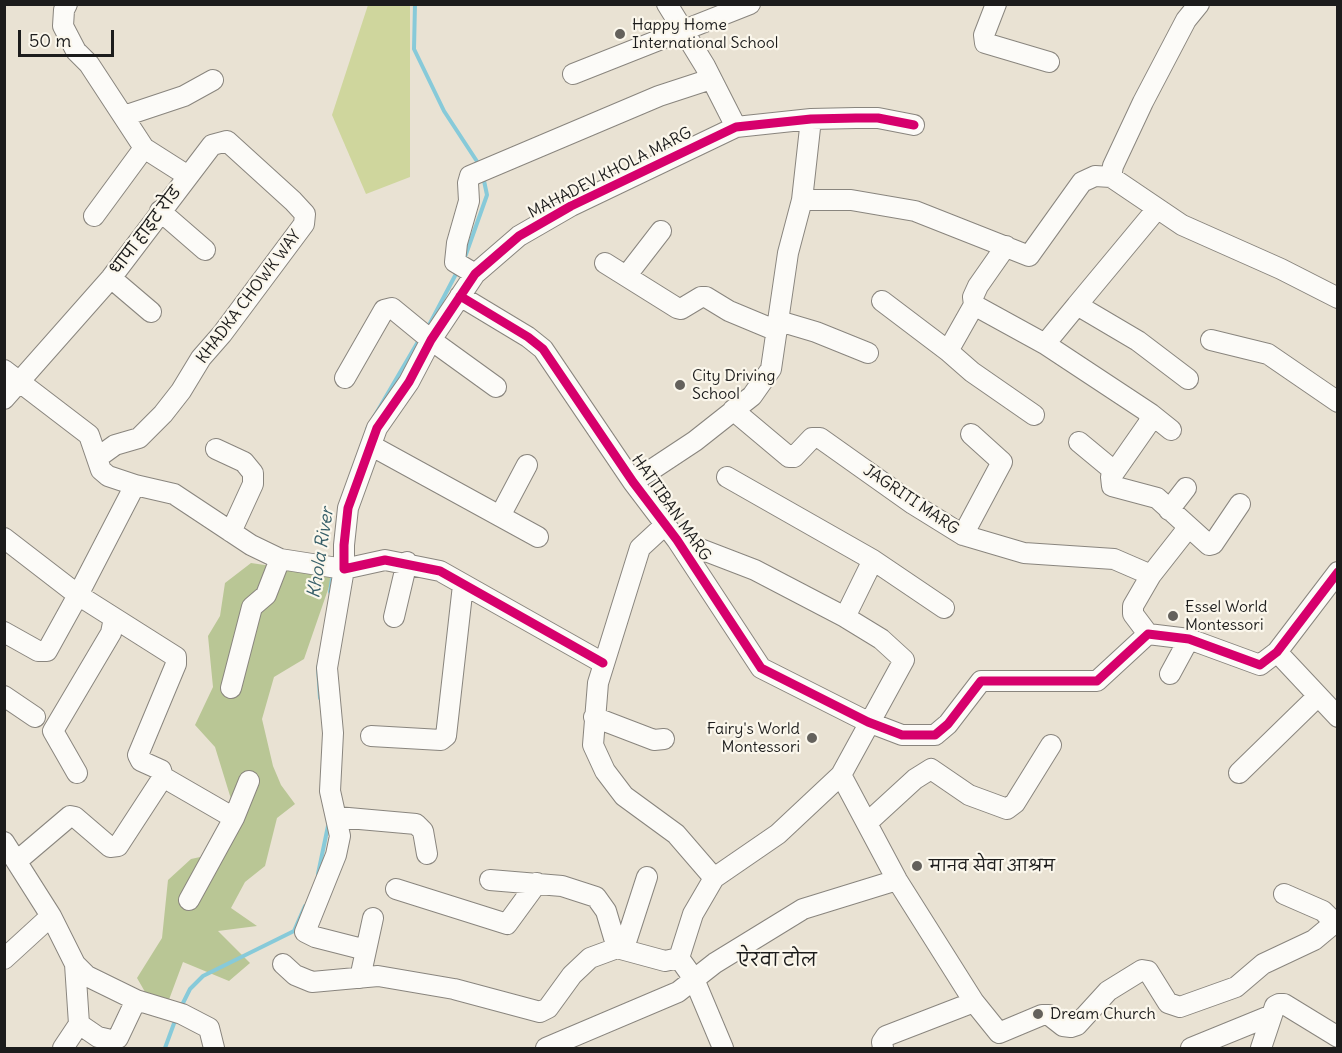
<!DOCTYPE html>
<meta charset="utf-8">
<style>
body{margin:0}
#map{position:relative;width:1342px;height:1053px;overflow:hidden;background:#e9e2d3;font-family:Delius,sans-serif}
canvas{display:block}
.frame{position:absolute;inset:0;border:6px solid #1c1c1c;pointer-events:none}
.scale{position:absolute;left:18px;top:30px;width:96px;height:27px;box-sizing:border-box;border:3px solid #1c1c1c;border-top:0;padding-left:8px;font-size:18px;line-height:21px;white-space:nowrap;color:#1c1c1c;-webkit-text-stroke:4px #fbf7ec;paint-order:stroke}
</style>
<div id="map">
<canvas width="1342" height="1053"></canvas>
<div class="frame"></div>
<div class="scale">50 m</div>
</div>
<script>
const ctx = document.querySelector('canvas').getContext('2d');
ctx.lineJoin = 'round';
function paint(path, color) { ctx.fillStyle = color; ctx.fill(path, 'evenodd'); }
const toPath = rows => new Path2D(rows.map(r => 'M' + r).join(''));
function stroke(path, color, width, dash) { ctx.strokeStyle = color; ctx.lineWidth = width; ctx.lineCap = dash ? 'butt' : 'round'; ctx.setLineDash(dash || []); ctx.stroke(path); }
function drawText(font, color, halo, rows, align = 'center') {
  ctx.font = font + ' Delius,"Playpen Sans Deva",sans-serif'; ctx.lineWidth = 4.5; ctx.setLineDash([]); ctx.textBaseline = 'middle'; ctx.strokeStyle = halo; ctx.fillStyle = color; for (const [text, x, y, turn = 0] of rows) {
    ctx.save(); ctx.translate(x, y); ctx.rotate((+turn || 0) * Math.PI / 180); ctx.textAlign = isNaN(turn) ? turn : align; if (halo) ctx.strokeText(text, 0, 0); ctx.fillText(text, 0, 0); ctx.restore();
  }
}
const green = toPath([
 [368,5,410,5,410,177,366,194,332,115]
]);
const forest = toPath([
 [251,563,333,575,304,659,274,677,262,719,273,766,281,785,295,804,277,818,265,866,245,882,231,908,257,926,218,931,250,963,229,981,183,962,167,1005,152,1004,137,978,162,938,168,880,191,859,214,854,239,825,215,747,195,725,213,687,208,636,220,616,225,583]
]);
const stream = toPath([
 [415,4,414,49,444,111,480,166],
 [465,257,487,195,483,176],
 [427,329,457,272],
 [367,429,419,340],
 [330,592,333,572],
 [318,667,320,698],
 [318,874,328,826],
 [180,1009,190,989,203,976,294,931,305,906],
 [165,1048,176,1018]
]);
const minor = toPath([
 [67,4,64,10,63,26,76,51,89,64,144,148,188,176],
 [667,4,705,66,736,127],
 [996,4,984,35,985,43,1049,62],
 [573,74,750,4],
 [124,116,184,96,213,80],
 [1111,177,1182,225,1281,269,1338,298],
 [1111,177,1113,166,1143,102,1186,20,1199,4],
 [802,200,851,200,915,211,1029,256,1082,182,1095,176,1111,177],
 [160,211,205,250],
 [94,216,144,148],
 [1006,246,978,286,973,297,974,305,1045,344,1077,305,1138,341,1188,379],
 [605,263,677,308,681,309,701,297,706,297,729,311,777,331],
 [475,274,455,262,457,243,469,201,468,183,470,176,659,96,711,79],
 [627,275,661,231],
 [111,278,151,312],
 [460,296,528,337,543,349,633,482,677,540,761,668,868,722,902,735,935,735,948,724,981,681,1097,681,1148,634,1189,639,1260,665,1277,652,1338,572],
 [882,301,948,351,974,305],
 [1077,305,1156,210],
 [779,321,816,332,868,353],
 [1211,340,1268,354,1338,402],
 [1045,344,1151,414,1148,424,1111,477,1112,486,1157,498,1209,545,1213,544,1240,504],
 [948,351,972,372,1034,415],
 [4,370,89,435,101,470,108,476,135,485,78,595,176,657,176,664,138,755,141,761,161,770,163,777,234,818],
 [345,378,384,310,392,308,431,340,496,387],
 [4,399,111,278,212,145,227,141,293,201,305,214,304,224,222,334,201,358,181,391,163,414,139,438,115,445,97,458],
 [733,410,789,457,794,457,812,438,820,438,913,504,963,535,1024,553,1114,559,1151,575],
 [1151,414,1171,430],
 [1079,442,1114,471],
 [372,446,538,537],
 [216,449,244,462,253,473,253,484,231,532],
 [727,477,873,560,944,608],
 [633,482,695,441,752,396,771,369,788,253,802,200,811,119],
 [135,485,174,494,251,545,280,559,344,569,327,668,333,733,330,791,340,836,336,855,305,932,315,937,366,950],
 [1169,510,1186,488],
 [500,516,527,465],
 [666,524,640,548,598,683,593,745,605,771,624,796,676,834,714,878,693,914,679,958,694,979,723,1048],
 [963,535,1002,462,971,434],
 [4,538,78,595,47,651,38,651,4,632],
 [677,540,755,570,845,617,881,639,904,660,841,775,778,834,714,878],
 [394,617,407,562],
 [845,617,873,560],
 [1148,634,1133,614,1133,606,1151,575,1184,533,1186,525],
 [1277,652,1338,717],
 [603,663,440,571,385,560,344,569,344,545,348,508,377,428,409,382,431,340,475,274,519,236,571,206,736,127,811,119,856,118,878,118,914,125],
 [1170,674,1189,639],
 [231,688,252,607,266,595,280,559],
 [4,696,35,717],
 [594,717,654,740,664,739],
 [371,736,441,740,446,736,463,585],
 [77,773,53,731,111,633,114,618],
 [1239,773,1318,696],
 [841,775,897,880,974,1002,886,1036,882,1042,883,1048],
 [337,817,416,824,423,831,427,854],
 [867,823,915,779,931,769,969,795,1007,809,1015,803,1051,745],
 [4,842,51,916,75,964,79,1024,63,1048],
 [17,861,70,816,75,817,110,847,118,846,163,777],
 [490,880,562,886,596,897,606,911,617,948],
 [396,889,507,924,537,883],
 [1284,894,1323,911,1335,923],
 [189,900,234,818,249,781],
 [624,948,647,877],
 [4,959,51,916],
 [75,964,87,976,136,1000,182,1014,209,1028,214,1048],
 [283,964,295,975,312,982,378,976,454,989,540,1012,548,1008,572,975,590,958,617,948,665,961,679,958],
 [360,978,373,918],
 [974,1002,999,1033,1042,1015,1049,1015,1063,1026,1071,1027,1077,1025,1108,991,1142,970,1148,971,1168,1003,1180,1007,1236,987,1263,964,1314,940,1338,920],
 [79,1024,98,1037,111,1040,118,1038,136,1000],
 [546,1048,678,992,715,963,803,909,897,880],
 [1191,1048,1272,1015],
 [1261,1048,1275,1006,1279,1004,1284,1004,1338,1037]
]);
const cycleway = toPath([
 [460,296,528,337,543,349,633,482,677,540,761,668,868,722,902,735,935,735,948,724,981,681,1097,681,1148,634,1189,639,1260,665,1277,652,1338,572],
 [603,663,440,571,385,560,344,569,344,545,348,508,377,428,409,382,431,340,475,274,519,236,571,206,736,127,811,119,856,118,878,118,914,125]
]);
const markers = [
 [620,34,6,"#64615c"],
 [680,385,6,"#64615c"],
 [1173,616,6,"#64615c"],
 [812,738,6,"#64615c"],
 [917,866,6,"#64615c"],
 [1038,1014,6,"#64615c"]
];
const poiNames = [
 ["Happy Home",632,25],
 ["International School",632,43],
 ["City Driving",692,376],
 ["School",692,394],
 ["Essel World",1185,607],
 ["Montessori",1185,625],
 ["Fairy's World",800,729,"right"],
 ["Montessori",800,747,"right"],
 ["मानव सेवा आश्रम",929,866],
 ["Dream Church",1050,1014]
];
const streetNames = [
 ["MAHADEV KHOLA MARG",610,173,-27],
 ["धापा हाइट रोड",146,231,-53],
 ["KHADKA CHOWK WAY",249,297,-53],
 ["JAGRITI MARG",911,500,34],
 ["HATTIBAN MARG",671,508,55]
];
const waterNames = [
 ["Khola River",321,553,-81]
];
const neighbourhoodNames = [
 ["ऐरवा टोल",777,961]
];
paint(green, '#cfd69d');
paint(forest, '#b9c695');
stroke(stream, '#87cad9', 4);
stroke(minor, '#89857e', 22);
stroke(minor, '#fcfbf8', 20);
stroke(cycleway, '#d6006c', 9);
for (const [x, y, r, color] of markers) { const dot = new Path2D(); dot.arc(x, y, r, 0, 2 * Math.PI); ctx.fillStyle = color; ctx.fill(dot); stroke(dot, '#fbf7ec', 2); }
drawText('16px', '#1c1c1c', '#fbf7ec', poiNames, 'left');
drawText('16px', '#1c1c1c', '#fbf7ec', streetNames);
drawText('italic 18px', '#365e68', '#fbf7ec', waterNames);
drawText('18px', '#1c1c1c', '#fbf7ec', neighbourhoodNames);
</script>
